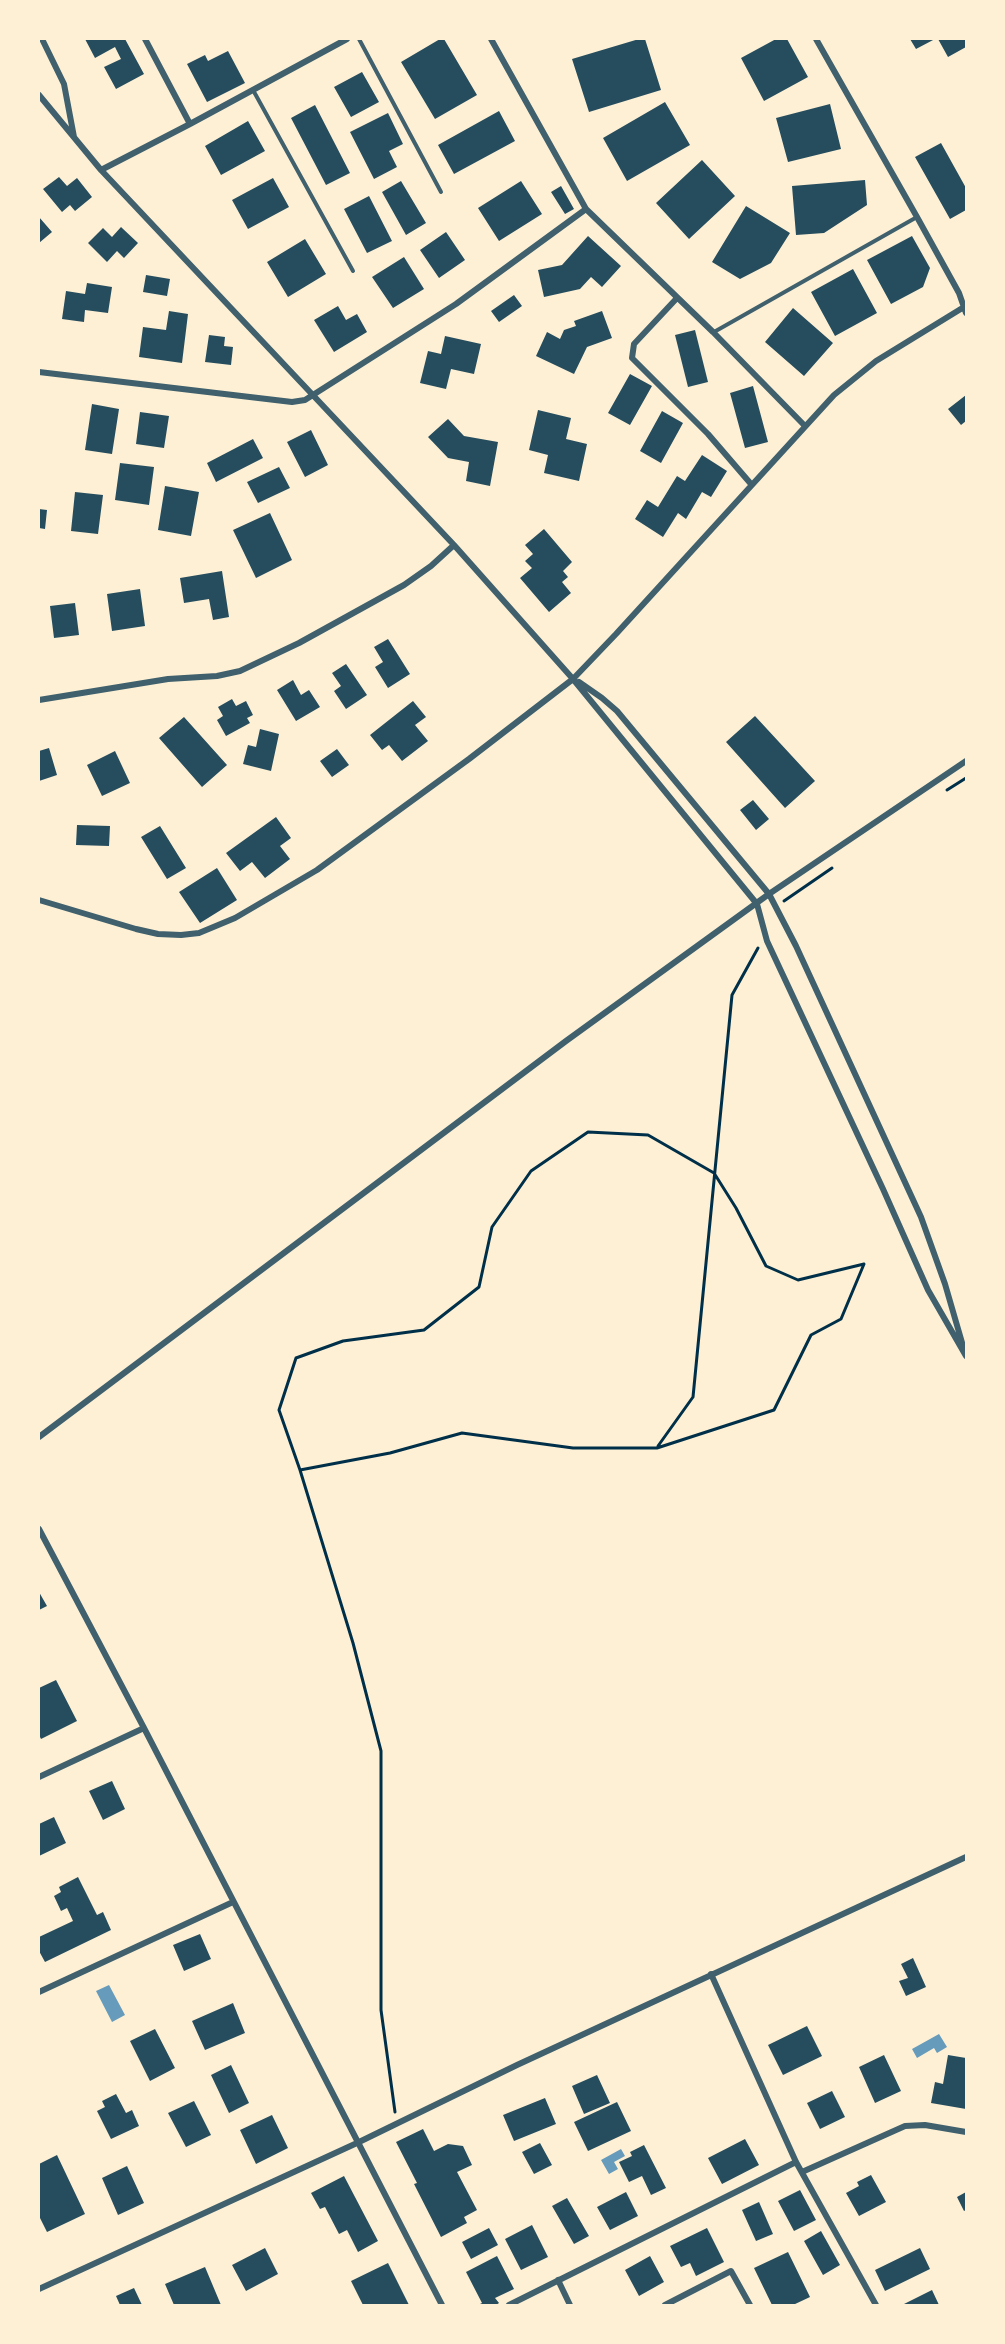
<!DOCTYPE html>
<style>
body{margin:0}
#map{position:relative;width:1005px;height:2344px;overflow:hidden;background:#fdf0d5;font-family:"Noto Sans",sans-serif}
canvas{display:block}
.frame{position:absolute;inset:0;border:40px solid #fdf0d5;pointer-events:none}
</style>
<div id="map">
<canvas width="1005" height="2344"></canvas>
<div class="frame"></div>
</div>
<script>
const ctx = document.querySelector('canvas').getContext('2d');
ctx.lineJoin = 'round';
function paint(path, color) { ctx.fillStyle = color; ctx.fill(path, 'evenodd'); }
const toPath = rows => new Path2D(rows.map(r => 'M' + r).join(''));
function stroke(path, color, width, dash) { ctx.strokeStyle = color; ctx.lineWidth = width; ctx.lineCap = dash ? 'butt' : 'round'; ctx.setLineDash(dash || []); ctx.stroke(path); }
const water = toPath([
 [109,1985,125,2015,112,2022,96,1991],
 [939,2034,947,2047,937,2053,934,2048,917,2058,912,2049],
 [621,2149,625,2156,614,2162,618,2169,609,2174,601,2160]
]);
const building = toPath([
 [85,39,125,39,144,74,116,89,104,67,121,59,115,47,95,58],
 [440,39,444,39,477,95,435,119,401,62],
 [639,39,645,39,661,90,589,112,572,59],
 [776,39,787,39,808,77,764,101,741,58],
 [910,39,935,39,916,49],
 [938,39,966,39,966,47,948,57],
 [228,51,245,83,207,102,187,64,205,55,208,61],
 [362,72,379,102,351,117,334,87],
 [665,102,690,145,627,181,603,138],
 [830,104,841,149,788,162,776,118],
 [315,105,350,173,326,185,291,118],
 [499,111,515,141,454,174,438,145],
 [388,113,403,144,389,151,397,167,374,179,350,132],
 [248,121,265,151,221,175,205,146],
 [941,143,966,188,966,210,950,219,915,157],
 [702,160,735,196,689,239,656,203],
 [59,177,67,186,77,178,92,197,75,211,70,205,62,212,43,189],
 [273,178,289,207,248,229,232,200],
 [865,180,867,205,824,233,796,235,792,186],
 [401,181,426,223,406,235,382,192],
 [521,181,542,214,499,241,478,208],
 [561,186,574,209,565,214,551,192],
 [369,196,392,241,367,253,344,209],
 [746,206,790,233,771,263,740,279,712,262],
 [39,217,52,232,39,243],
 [121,227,138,243,124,258,117,251,107,262,88,243,103,228,112,237],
 [446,232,465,260,439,278,420,250],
 [588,236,621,266,602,287,591,277,580,289,544,297,538,270,562,265],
 [912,236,930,268,923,287,891,304,867,260],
 [305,239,326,274,288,297,267,262],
 [404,257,424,289,393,308,372,277],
 [853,269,877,313,835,336,811,292],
 [146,275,170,279,167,296,143,292],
 [87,283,112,287,108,313,85,310,84,322,62,319,66,291,85,294],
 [514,295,522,306,499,322,491,311],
 [338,306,346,320,357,314,367,332,334,352,314,320],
 [793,308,833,343,804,376,765,342],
 [169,311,188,314,182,363,139,357,143,327,166,330],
 [602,311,612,338,587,347,574,374,536,356,547,332,560,339,564,330,576,326,574,321],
 [695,330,708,382,688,387,675,335],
 [209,335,225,337,224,346,233,347,231,365,205,362],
 [445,336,481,344,474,374,451,369,446,389,420,383,428,351,441,354],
 [630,374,652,386,630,425,608,413],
 [753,386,768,442,745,448,730,393],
 [966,395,966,421,961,425,948,409],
 [92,404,119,409,112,454,85,450],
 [538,410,571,418,566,439,587,444,579,481,544,473,548,455,529,450],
 [662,411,683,423,661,463,640,451],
 [140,412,169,416,164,448,136,444],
 [448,419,464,436,498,442,490,486,466,481,469,462,448,458,428,437],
 [311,430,328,465,305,477,287,442],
 [253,439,263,458,216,482,207,463],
 [702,455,727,471,711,497,702,492,686,519,678,513,663,537,635,519,647,500,658,507,677,476,685,481],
 [120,463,154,467,149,505,115,500],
 [279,467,290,488,258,503,247,482],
 [165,486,199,492,191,536,158,530],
 [75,492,103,495,98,534,71,531],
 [39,509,47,510,45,529,39,528],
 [270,513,292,560,256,578,233,530],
 [544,529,572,562,563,571,568,577,562,582,571,593,549,612,520,578,532,568,525,561,533,554,525,545],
 [222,571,229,617,213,620,209,599,184,603,180,578],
 [140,589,145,626,112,631,107,594],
 [75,603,79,635,54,638,50,606],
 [388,639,410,674,388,688,375,667,383,662,374,647],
 [346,664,367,695,346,709,334,691,341,686,332,673],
 [293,680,301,695,309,690,320,707,296,721,277,690],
 [232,699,236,706,246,701,253,715,247,718,250,723,226,736,217,720,223,716,218,707],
 [413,701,426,717,415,725,428,741,402,761,389,745,382,750,370,735],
 [755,716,815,781,785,808,726,742],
 [184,717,227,765,202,787,159,738],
 [260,729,279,734,271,771,243,764,248,745,256,747],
 [49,748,57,775,39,781,39,751],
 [337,749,349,765,332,777,320,761],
 [115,751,130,783,102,796,87,765],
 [753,800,769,819,756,830,740,810],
 [276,817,291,838,280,846,290,859,265,878,252,862,240,871,226,853],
 [77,825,110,826,109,846,76,845],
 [160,826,186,868,167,879,141,837],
 [217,868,237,900,200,923,179,892],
 [39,1592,47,1606,39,1610],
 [56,1680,77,1721,41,1739,39,1735,39,1688],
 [112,1781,125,1809,103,1820,89,1791],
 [54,1817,66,1843,39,1856,39,1824],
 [78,1877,97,1915,103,1912,111,1930,45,1962,39,1951,39,1937,73,1921,67,1908,61,1911,54,1896,61,1892,59,1887],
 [200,1934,211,1959,184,1971,173,1945],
 [913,1958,926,1987,906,1996,899,1981,908,1978,901,1964],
 [233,2003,245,2033,205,2050,192,2021],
 [807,2026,822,2056,783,2075,768,2045],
 [155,2029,175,2068,150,2081,130,2041],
 [884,2055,901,2091,875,2103,859,2067],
 [948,2055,966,2058,966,2109,931,2103,935,2082,943,2084],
 [231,2065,249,2103,229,2113,211,2075],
 [597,2075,610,2103,584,2114,572,2086],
 [832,2091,845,2117,820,2129,807,2103],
 [116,2094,126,2113,132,2110,139,2126,111,2139,97,2111,105,2107,102,2101],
 [545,2098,556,2124,514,2141,503,2115],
 [194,2101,211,2135,186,2147,168,2113],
 [617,2102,631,2131,588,2151,574,2122],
 [272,2115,288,2148,256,2164,240,2130],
 [423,2129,434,2151,448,2144,463,2146,472,2165,457,2172,477,2210,464,2217,467,2223,441,2237,414,2184,417,2183,396,2142],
 [745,2139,759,2165,722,2184,708,2158],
 [540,2143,552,2165,534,2174,522,2152],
 [644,2145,666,2188,651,2195,642,2176,629,2182,619,2162,632,2156,630,2152],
 [57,2155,85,2214,47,2232,39,2216,39,2164],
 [127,2166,144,2203,118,2215,102,2178],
 [871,2175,886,2202,859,2216,846,2193,859,2186,857,2182],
 [344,2176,378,2241,358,2252,347,2230,339,2234,325,2207,320,2209,311,2193],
 [800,2190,816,2220,794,2231,778,2201],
 [626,2192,638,2216,610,2230,597,2207],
 [966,2192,966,2210,964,2211,957,2197],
 [567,2198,589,2236,574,2244,552,2206],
 [759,2202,773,2234,756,2241,742,2210],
 [532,2225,548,2257,521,2270,505,2239],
 [489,2228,498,2245,471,2259,462,2242],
 [707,2228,724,2262,696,2276,690,2263,681,2267,670,2246],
 [821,2231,840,2265,823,2275,804,2241],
 [265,2248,278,2274,246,2291,232,2265],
 [920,2248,930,2269,885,2291,875,2270],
 [788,2252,810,2297,793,2305,772,2305,754,2268],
 [497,2256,514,2289,495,2298,499,2303,496,2305,478,2305,482,2303,466,2272],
 [650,2256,664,2282,639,2296,625,2270],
 [388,2263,409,2305,363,2305,351,2281],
 [205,2267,221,2305,174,2305,165,2284],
 [134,2288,142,2305,120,2305,116,2296],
 [932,2290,939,2305,902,2305]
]);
const path = toPath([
 [947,790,966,778],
 [784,901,832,868],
 [658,1446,693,1397,732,995,758,948],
 [300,1470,279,1410,296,1358,343,1341,424,1330,479,1287,492,1227,531,1171,588,1132,648,1135,714,1173,736,1208,766,1266,798,1280,864,1264,841,1319,811,1335,774,1410,657,1448,573,1448,462,1433,390,1453,300,1470,353,1643,381,1751,381,2010,395,2112]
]);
const service = toPath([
 [359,39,441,192],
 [253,90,353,271],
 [714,332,917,217]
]);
const minor = toPath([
 [42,39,64,84,74,137],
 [145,39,190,124],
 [491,39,586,209,713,332,805,426],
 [816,39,917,217,959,293,966,313],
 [39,95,101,170,454,545,573,679,757,904,767,941,883,1189,928,1290,966,1356],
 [101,170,190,124,347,39],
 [677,298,634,344,632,358,708,434,751,484],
 [39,372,292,402,305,400,456,304,586,209],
 [579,682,602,698,617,711,769,894,796,946,921,1217,945,1284,963,1346],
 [39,700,168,679,217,676,240,671,299,643,404,585,431,566,454,545],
 [39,900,136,929,158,934,181,935,199,933,235,918,317,870,469,759,573,679,616,634,834,395,876,361,964,307],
 [39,1437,566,1041,769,894,966,761],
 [39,1529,144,1728,442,2305],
 [39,1777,144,1728],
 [711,1974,796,2162,876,2305],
 [39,1992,233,1902],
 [802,2172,905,2126,925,2125,966,2132],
 [558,2280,570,2305],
 [39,2289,357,2143,517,2065,966,1857],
 [509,2305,796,2162],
 [665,2305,731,2271,750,2305]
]);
paint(water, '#669bbc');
paint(building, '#264d5e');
stroke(path, '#003049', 3);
stroke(service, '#3f606c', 4);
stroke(minor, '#3f606c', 6);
</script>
